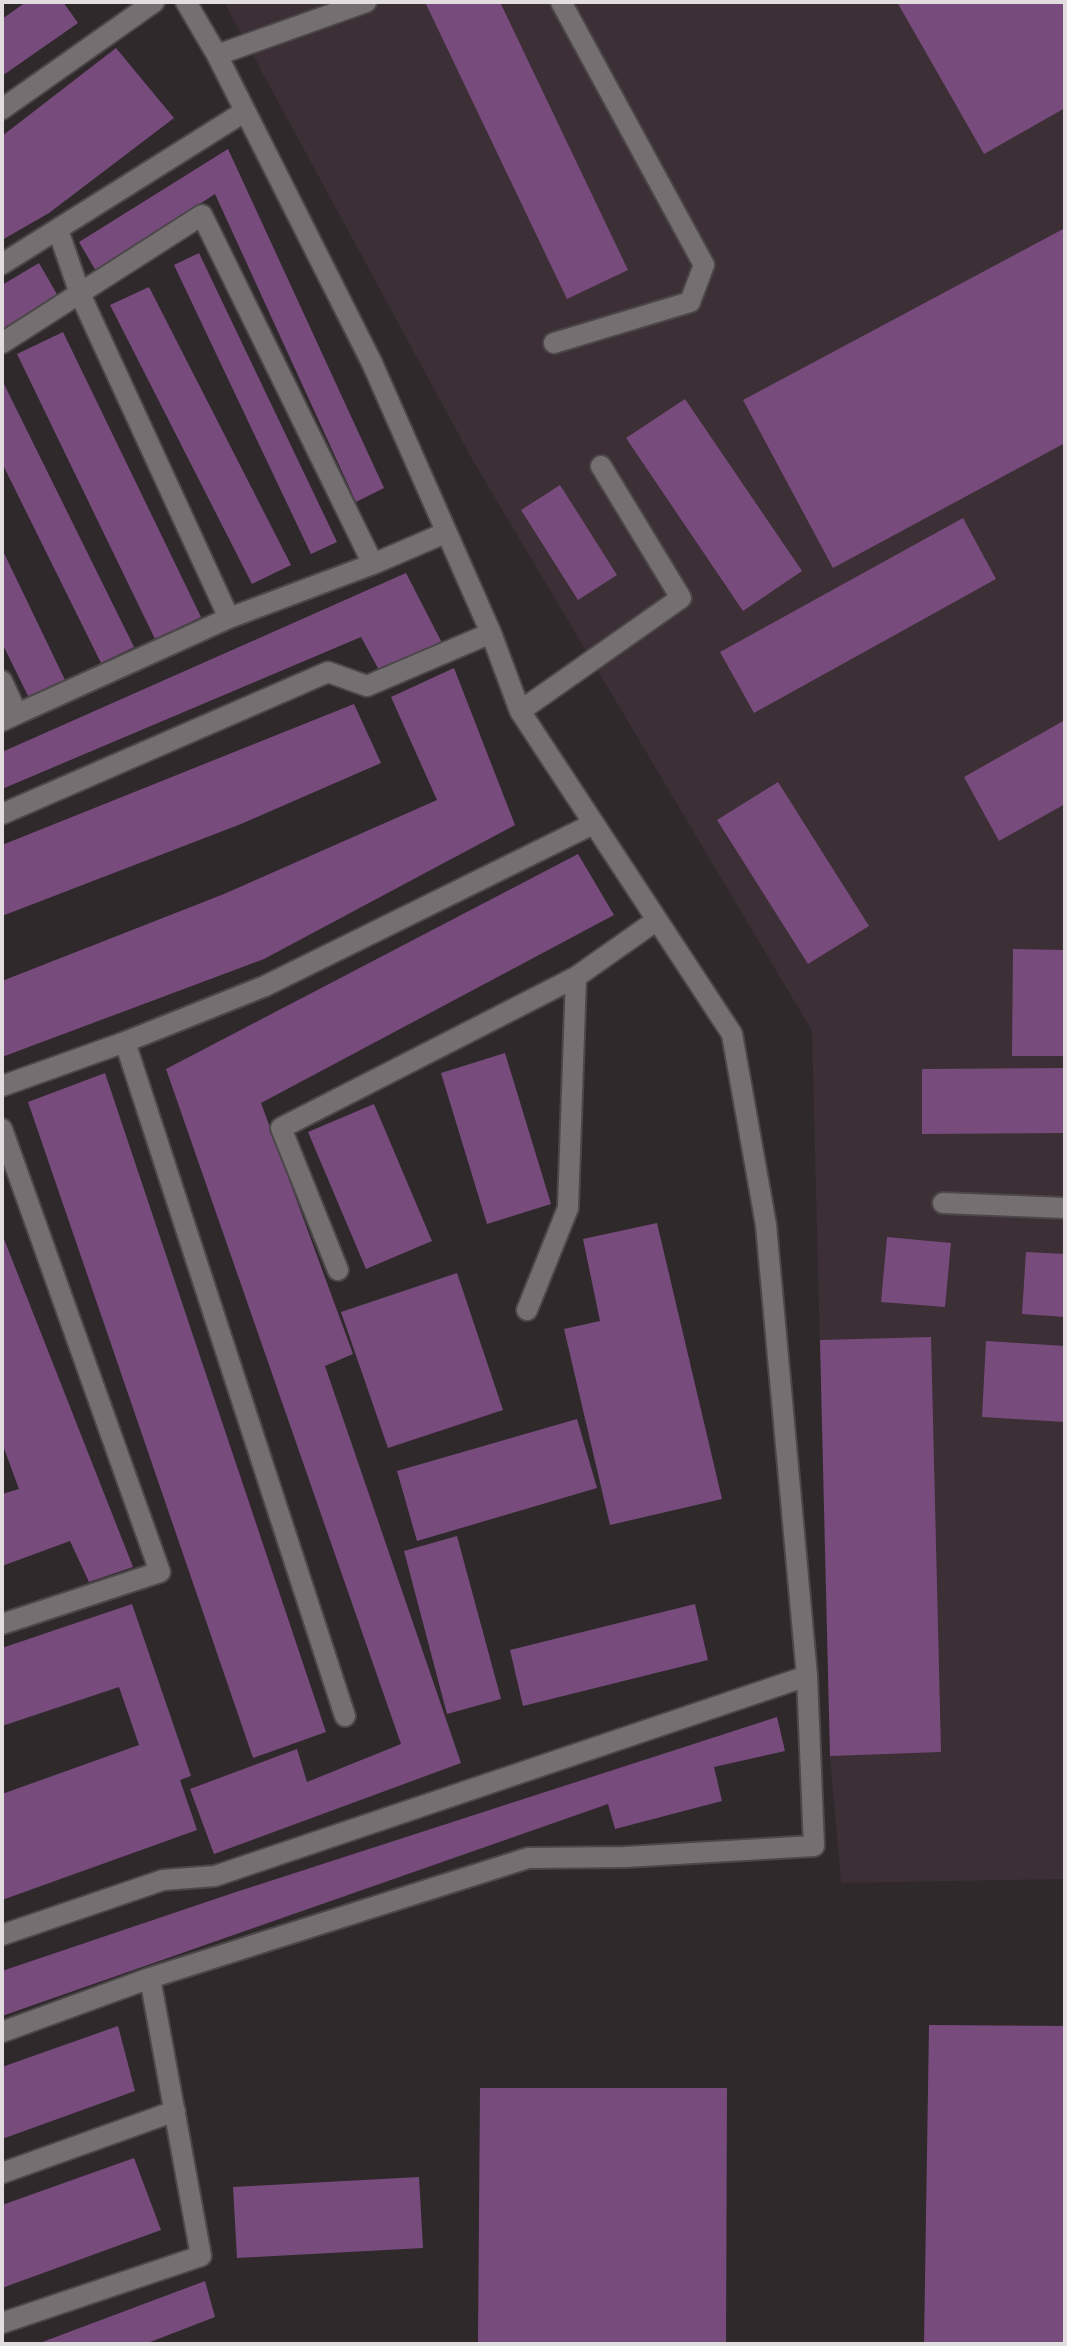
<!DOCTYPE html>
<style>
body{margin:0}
#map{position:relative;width:1067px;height:2346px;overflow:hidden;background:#2f292c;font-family:Helvetica,sans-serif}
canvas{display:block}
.frame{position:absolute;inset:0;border:4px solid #e2dddf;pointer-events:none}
</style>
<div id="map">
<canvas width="1067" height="2346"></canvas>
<div class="frame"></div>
</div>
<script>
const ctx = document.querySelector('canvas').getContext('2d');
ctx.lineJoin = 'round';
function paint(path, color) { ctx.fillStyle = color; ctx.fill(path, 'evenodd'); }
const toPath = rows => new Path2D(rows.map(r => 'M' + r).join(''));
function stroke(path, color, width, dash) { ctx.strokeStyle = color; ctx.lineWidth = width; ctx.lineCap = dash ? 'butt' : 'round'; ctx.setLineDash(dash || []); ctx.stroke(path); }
const built = toPath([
 [224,2,1065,2,1065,1879,841,1883,830,1756,812,1031,472,459]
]);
const building = toPath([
 [26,2,63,2,78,23,2,76,2,19],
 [425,2,500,2,628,270,567,299],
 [897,2,1065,2,1065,108,984,154],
 [116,48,174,118,49,213,2,240,2,136],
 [228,149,384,488,356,502,215,194,96,271,79,242],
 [1065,228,1065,443,833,568,743,400],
 [199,253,337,542,311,554,174,265],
 [39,263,58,296,2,330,2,285],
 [149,287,291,565,252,584,110,305],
 [63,332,201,617,155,639,17,354],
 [2,380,134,647,101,663,2,463],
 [685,399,802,571,743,611,626,438],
 [560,485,617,575,578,600,521,510],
 [963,518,996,579,754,713,720,652],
 [2,549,66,682,30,700,2,643],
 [406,573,442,643,379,670,361,637,2,789,2,752],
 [454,668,515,825,264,959,2,1057,2,981,224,894,437,800,391,697],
 [354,704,381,763,241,824,2,916,2,845],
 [1065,720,1065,804,999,841,964,777],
 [778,782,869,926,808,964,717,820],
 [578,854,614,915,261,1103,353,1354,325,1366,461,1763,214,1854,190,1789,297,1749,307,1782,401,1744,166,1069],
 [1013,949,1065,950,1065,1056,1012,1056],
 [505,1053,551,1204,487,1224,441,1073],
 [1065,1068,1065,1133,922,1134,922,1069],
 [105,1073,326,1732,253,1758,28,1102],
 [374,1104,432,1241,366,1269,308,1132],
 [657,1223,722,1499,610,1525,564,1329,600,1321,583,1239],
 [2,1234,133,1567,89,1582,70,1541,2,1566,2,1494,19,1489,2,1443],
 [887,1237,951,1243,945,1307,881,1302],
 [1026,1252,1065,1254,1065,1317,1022,1314],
 [457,1273,503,1410,388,1448,341,1312],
 [931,1337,941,1752,830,1756,820,1340],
 [986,1341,1065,1346,1065,1422,982,1417],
 [577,1419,597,1488,417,1541,397,1471],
 [457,1536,501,1699,447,1714,404,1551],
 [132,1604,191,1776,180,1780,197,1830,2,1900,2,1794,139,1745,119,1687,2,1726,2,1648],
 [695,1604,708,1660,523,1706,510,1650],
 [777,1717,785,1751,714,1767,722,1801,615,1829,608,1804,2,2016,2,1971,233,1893],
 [929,2025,1065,2026,1065,2344,924,2344],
 [118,2026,135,2091,2,2139,2,2067],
 [480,2088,727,2088,726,2344,478,2344],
 [134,2158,161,2230,2,2288,2,2205],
 [419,2177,423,2248,237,2258,233,2187],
 [205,2281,215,2317,145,2344,37,2344]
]);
const lane = toPath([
 [217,55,366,2],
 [2,109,154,2],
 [58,230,80,294,229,618,373,564,445,533],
 [2,264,244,112],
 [2,343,202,215,373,564],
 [554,343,690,302,704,265,561,2],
 [2,681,17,714,2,721],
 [520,711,681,598,601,466],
 [17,714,229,618],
 [2,814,328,672,367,686,491,633],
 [125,1042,345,1716],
 [2,1086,125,1042,265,986,593,824],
 [2,1129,160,1572,2,1624],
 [943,1203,1065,1208],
 [338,1270,281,1128,576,977],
 [527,1310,568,1208,576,977,657,920],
 [2,1935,163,1880,215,1876,807,1676],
 [150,1978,528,1858,625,1857,814,1846,807,1676,766,1225,732,1034,520,711,491,633,372,363,217,55,186,2],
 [2,2032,150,1978,201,2256,2,2323],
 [2,2173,175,2111]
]);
paint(built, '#3c2f35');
paint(building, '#784b7d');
stroke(lane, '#4c4749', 24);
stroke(lane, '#766f72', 20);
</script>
